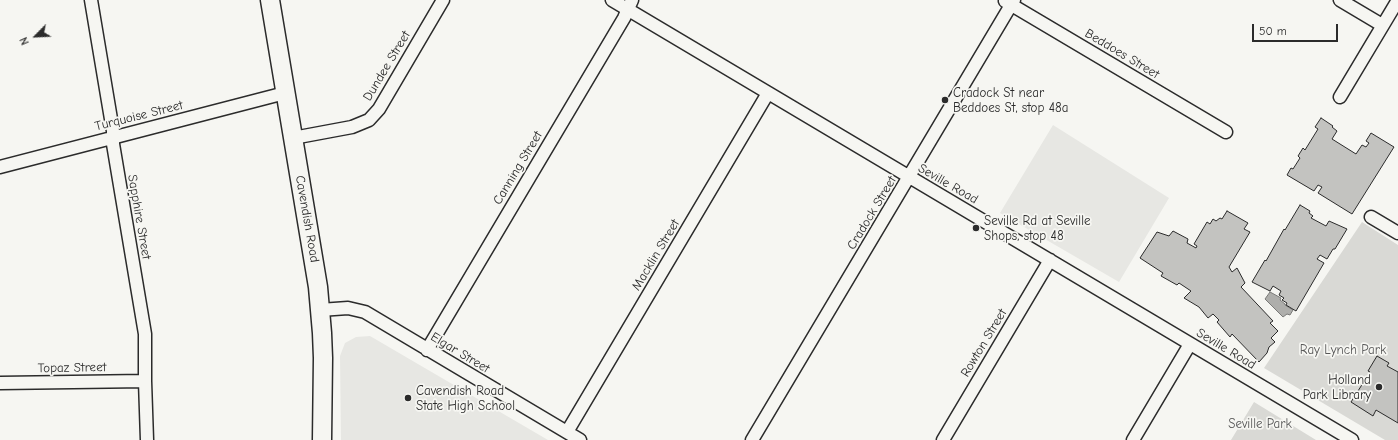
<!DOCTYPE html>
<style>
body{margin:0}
#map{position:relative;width:1398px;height:440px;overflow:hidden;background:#f6f6f2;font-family:"Comic Neue",sans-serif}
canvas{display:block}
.north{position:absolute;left:16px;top:16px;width:40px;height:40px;-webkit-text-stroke:3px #f6f6f2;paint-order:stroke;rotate:246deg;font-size:11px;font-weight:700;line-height:16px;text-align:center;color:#2b2b2b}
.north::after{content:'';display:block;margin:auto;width:14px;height:18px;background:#2b2b2b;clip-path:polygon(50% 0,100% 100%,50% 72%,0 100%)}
.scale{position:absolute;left:1252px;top:24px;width:86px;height:18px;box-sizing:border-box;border:2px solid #2b2b2b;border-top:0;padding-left:5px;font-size:12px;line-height:14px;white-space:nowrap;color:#2b2b2b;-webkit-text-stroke:3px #f6f6f2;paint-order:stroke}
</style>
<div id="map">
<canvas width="1398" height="440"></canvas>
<div class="north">N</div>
<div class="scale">50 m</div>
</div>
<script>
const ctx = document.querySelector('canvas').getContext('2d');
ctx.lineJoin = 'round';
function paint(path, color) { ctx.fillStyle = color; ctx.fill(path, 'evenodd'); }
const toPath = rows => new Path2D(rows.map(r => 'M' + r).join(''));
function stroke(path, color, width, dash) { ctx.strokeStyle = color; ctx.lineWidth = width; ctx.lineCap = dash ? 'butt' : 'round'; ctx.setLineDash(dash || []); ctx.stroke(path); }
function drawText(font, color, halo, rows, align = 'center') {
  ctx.font = font + ' "Comic Neue",sans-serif'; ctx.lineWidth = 3.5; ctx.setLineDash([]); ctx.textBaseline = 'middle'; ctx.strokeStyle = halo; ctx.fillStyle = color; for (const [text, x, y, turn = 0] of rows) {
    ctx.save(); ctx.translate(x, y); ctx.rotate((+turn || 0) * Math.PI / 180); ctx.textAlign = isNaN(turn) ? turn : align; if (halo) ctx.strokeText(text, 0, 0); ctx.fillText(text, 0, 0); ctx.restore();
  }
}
const built = toPath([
 [1053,125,1169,198,1119,282,1000,213],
 [370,336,548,440,341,440,340,356,345,343,356,337]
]);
const green = toPath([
 [1362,222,1398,245,1398,440,1385,440,1264,368],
 [1254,402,1316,440,1231,440]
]);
const water = toPath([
 [1270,292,1281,298,1280,300,1285,304,1285,305,1293,310,1290,315,1287,314,1283,317,1265,299,1270,292]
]);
const building = toPath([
 [1321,118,1333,126,1332,127,1337,131,1332,139,1356,154,1362,145,1366,147,1369,143,1366,141,1371,133,1394,147,1352,214,1318,193,1322,187,1318,185,1314,191,1287,175,1291,168,1293,169,1300,158,1298,156,1303,148,1305,150,1318,129,1315,127,1321,118],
 [1300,205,1310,211,1309,213,1313,216,1311,218,1326,226,1329,221,1347,229,1335,249,1333,249,1327,259,1320,255,1317,259,1324,263,1296,311,1286,305,1287,303,1282,300,1284,298,1279,295,1281,291,1273,286,1270,291,1252,282,1265,260,1266,261,1284,229,1285,230,1300,205],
 [1227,211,1248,223,1244,229,1250,232,1229,267,1232,272,1237,268,1245,283,1241,287,1273,321,1270,323,1278,331,1271,338,1275,342,1269,347,1267,353,1259,362,1232,334,1230,337,1217,322,1219,320,1213,314,1208,318,1199,307,1184,298,1191,291,1179,283,1177,285,1161,276,1163,273,1140,258,1157,232,1169,236,1173,231,1188,239,1187,243,1196,248,1197,246,1194,244,1207,222,1210,224,1213,219,1216,221,1220,218,1222,219,1227,211],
 [1377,356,1389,363,1387,366,1398,372,1398,423,1376,410,1373,416,1351,402,1370,372,1368,371,1377,356]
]);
const street = toPath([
 [91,0,113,131,113,144,145,334,145,381,147,440],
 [612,0,1352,440],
 [1340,0,1382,25],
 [1005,1,1226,132],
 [1340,97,1398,0],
 [293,138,352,127,369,120,379,109,443,0],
 [0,167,285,93],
 [1371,217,1398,233],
 [320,310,348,308,365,312,580,440],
 [427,350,624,18,632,0],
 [0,383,145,381],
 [567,432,768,93],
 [752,440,1014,0],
 [943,440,1050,260],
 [1133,440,1190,344]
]);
const primary = toPath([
 [270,0,318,287,322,333,323,358,322,440]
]);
const markers = [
 [945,100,4,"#2b2b2b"],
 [976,228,4,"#2b2b2b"],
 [1379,387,4,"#2b2b2b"],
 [408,398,4,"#2b2b2b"]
];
const streetNames = [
 ["Beddoes Street",1122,54,31],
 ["Dundee Street",387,66,-59],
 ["Turquoise Street",139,116,-14],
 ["Canning Street",518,168,-59],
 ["Seville Road",948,184,30],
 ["Cradock Street",872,213,-59],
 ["Sapphire Street",139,217,80],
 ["Cavendish Road",307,219,80],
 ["Macklin Street",656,255,-59],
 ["Rowton Street",984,343,-59],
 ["Seville Road",1226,349,31],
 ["Elgar Street",460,353,31],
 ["Topaz Street",72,368,-1]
];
const poiNames = [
 ["Cradock St near",953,93],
 ["Beddoes St, stop 48a",953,108],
 ["Seville Rd at Seville",984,221],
 ["Shops, stop 48",984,236],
 ["Holland",1371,380,"right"],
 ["Park Library",1371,395,"right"],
 ["Cavendish Road",416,391],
 ["State High School",416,406]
];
const parkNames = [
 ["Ray Lynch Park",1343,350],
 ["Seville Park",1260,424]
];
paint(built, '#e7e7e3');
paint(green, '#d9d9d5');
paint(water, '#aeaeab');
stroke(water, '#7a7a78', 1);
paint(building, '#c3c3c0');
stroke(building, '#2b2b2b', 1);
stroke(street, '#2b2b2b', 15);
stroke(primary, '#2b2b2b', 21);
stroke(street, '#f6f6f2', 12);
stroke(primary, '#f6f6f2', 18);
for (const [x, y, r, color] of markers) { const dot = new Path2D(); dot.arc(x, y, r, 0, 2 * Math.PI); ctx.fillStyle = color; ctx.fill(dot); stroke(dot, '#f6f6f2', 1.5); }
drawText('13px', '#2b2b2b', '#f6f6f2', streetNames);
drawText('13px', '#2b2b2b', '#f6f6f2', poiNames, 'left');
drawText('13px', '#565656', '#f6f6f2', parkNames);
</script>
